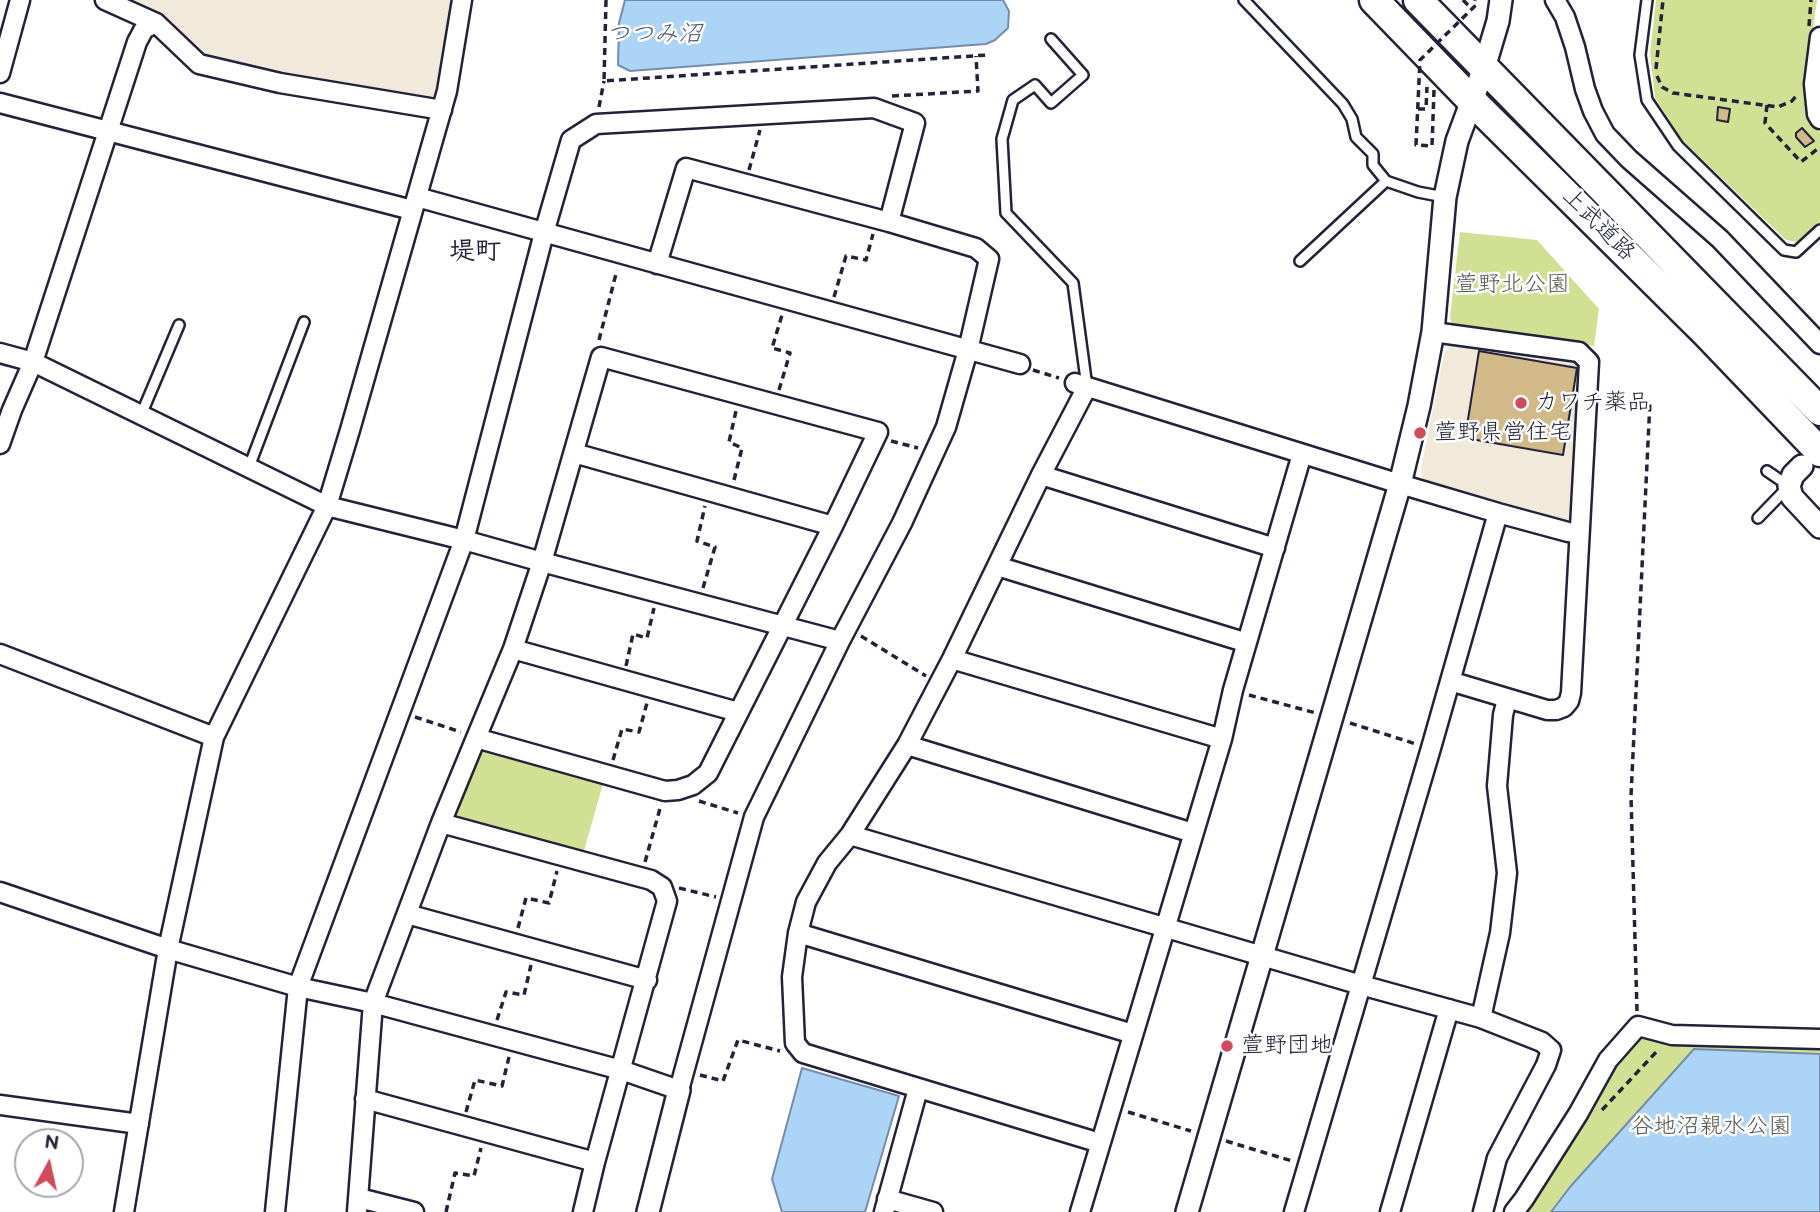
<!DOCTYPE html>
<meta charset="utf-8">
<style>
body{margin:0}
#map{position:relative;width:1820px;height:1212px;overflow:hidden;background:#fff;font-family:"Balsamiq Sans",sans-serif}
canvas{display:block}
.north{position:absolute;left:14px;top:1128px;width:70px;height:70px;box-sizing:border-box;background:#fff;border:2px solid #a7a7b1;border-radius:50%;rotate:8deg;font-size:19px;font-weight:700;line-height:28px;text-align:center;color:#22223b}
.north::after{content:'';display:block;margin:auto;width:24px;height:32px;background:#d1495b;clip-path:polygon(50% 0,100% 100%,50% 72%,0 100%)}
</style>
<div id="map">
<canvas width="1820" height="1212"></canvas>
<div class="north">N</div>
</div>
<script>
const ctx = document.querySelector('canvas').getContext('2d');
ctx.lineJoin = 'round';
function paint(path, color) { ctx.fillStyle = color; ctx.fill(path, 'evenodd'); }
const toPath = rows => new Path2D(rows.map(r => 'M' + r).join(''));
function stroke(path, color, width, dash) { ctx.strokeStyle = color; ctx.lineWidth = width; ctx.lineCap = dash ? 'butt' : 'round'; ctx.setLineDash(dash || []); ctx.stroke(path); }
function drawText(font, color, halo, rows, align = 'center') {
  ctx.font = font + ' "Balsamiq Sans","Klee One",sans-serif'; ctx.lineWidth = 5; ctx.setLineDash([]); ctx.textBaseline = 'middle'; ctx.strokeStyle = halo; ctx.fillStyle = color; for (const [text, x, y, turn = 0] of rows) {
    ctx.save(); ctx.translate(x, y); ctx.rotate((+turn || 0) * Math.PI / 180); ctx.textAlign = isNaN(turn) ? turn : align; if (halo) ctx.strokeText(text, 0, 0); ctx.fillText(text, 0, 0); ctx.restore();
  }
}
const built = toPath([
 [126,0,456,0,441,92,426,99,283,76,202,56,157,14],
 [1452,343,1574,359,1583,369,1573,517,1562,524,1423,482,1421,469,1444,353]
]);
const green = toPath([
 [1656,0,1817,0,1805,88,1813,125,1820,133,1820,222,1796,242,1786,240,1683,141,1655,98,1650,53],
 [1460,232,1537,240,1599,309,1594,346,1452,325,1450,317],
 [487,747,604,780,582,858,459,822,452,808,476,751],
 [1642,1036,1820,1044,1820,1212,1521,1212,1616,1064]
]);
const water = toPath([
 [625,0,1003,0,1009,11,1008,28,995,40,986,44,630,71,618,65,619,23,625,0],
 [1694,1049,1820,1054,1820,1212,1551,1212,1570,1187,1694,1049],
 [802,1068,899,1096,865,1212,782,1212,772,1179,802,1068]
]);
const building = toPath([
 [1718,107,1730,109,1728,122,1717,120,1718,107],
 [1802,128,1814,141,1805,147,1796,137,1796,133,1802,128],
 [1479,351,1577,368,1563,455,1465,438,1479,351]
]);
const path = toPath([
 [606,0,604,81,987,55],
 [1463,0,1472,9],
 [1809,26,1811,0],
 [1656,69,1663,0],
 [1657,76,1662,87,1673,93,1778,107,1792,101,1797,95],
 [892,96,978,91,976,56],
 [1767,105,1765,123,1801,162,1820,147],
 [599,107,604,81],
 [1418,109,1426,109,1427,87],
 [749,170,760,130],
 [834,297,846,256,866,260,873,234],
 [599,340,617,270],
 [1033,370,1059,378],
 [779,390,790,353,772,348,782,315],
 [891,441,918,448],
 [734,480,742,448,729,442,736,411],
 [703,588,715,547,697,541,705,506],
 [861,636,926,676],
 [626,666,633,634,647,638,654,608],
 [1249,695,1316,713],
 [415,717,461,732],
 [1350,723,1416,744],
 [613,760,622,729,639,732,647,703],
 [699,801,738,813],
 [645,862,661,805],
 [679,888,716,897],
 [518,928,526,898,549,903,557,871],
 [1637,1011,1631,796,1650,401],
 [497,1020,506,992,524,995,531,965],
 [700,1075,723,1081,738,1040,780,1051],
 [1602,1110,1659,1049],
 [466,1112,475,1080,502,1086,509,1057],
 [1128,1112,1191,1131],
 [1226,1141,1292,1161],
 [446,1212,455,1173,474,1176,481,1148]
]);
const service = toPath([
 [1244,0,1343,104,1352,119,1356,137,1373,154,1373,165,1386,181],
 [1647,0,1640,55,1647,100,1678,146,1784,250,1796,252,1820,230],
 [1051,39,1083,75,1051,103,1035,85,1013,100,1002,139,1006,213,1073,283,1087,387],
 [1300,261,1386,181,1418,192,1444,197],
 [141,415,179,325],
 [249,467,304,322],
 [1758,518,1789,486,1767,471]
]);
const minor = toPath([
 [105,0,156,23,199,64,280,83,442,110],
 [1555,0,1565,17,1575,47,1585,89,1593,111,1605,134,1629,159,1720,239,1820,344],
 [1820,37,1814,84,1817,114,1820,119],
 [0,73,20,0],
 [0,103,412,210],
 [417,197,1020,364],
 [1433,332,1579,352,1589,362,1571,693,1569,701,1564,707,1556,710,1547,710,1450,681],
 [0,353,33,362,327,506,464,540,542,562,840,641],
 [1075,383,1400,484,1498,513,1568,532,1579,534],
 [1087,387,1041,475,952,659,907,745,850,835,827,863,806,902,798,933,792,977,795,1043,803,1053,1100,1143],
 [0,444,12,410,33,362,137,42,144,29,156,23],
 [574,453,833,526],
 [1041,475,1275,548],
 [997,566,1241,641],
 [513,649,738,712],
 [0,654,214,737],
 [952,659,1222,739],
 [907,745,1193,833],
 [441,823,651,880,662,887,667,901,595,1162,583,1212],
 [850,835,1361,985,1481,1018,1542,1042,1551,1050,1546,1065,1497,1158,1483,1212],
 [0,892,168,949,298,987,373,1003,621,1070,679,1090,754,817,840,641,902,523,946,427,968,350,989,259,976,248,889,222,686,168,657,264],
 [407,914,647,980],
 [798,933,1133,1034],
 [1481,1018,1500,933,1507,873,1497,786,1503,715,1507,699],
 [365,1099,595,1162],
 [0,1105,139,1124],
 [359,1198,414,1212],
 [887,1199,933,1212],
 [124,1212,168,949,214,737,327,506,350,430,447,91,462,0],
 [275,1212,298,987,464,540,544,233,571,140,596,124,874,108,915,123,889,222],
 [357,1212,373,1003,441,823,476,738,513,649,542,562,601,357,878,432,833,526,708,773,693,785,678,790,665,791,476,738],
 [884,1212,918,1089],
 [1080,1212,1222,739,1233,690,1302,454],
 [1294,1212,1431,748,1498,513],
 [1390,1212,1449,1009],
 [1514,1212,1524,1199,1578,1114,1608,1060,1638,1026,1672,1035,1820,1039]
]);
const tertiary = toPath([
 [1802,466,1793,475,1789,486,1792,497,1820,527],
 [648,1212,679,1090],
 [1187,1212,1400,484,1419,406,1433,332,1445,197,1457,141,1484,68,1498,21,1501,0]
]);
const trunk = toPath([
 [1374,0,1472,101,1707,334,1820,452],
 [1418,0,1820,411]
]);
const pathBridge = toPath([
 [1434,90,1432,146,1416,145,1420,60,1476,5,1475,0]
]);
const markers = [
 [1521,403,7,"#d1495b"],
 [1420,433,7,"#d1495b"],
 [1227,1046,7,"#d1495b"]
];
const streetNames = [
 ["上武道路",1598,225,45]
];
const parkNames = [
 ["萱野北公園",1512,285],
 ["谷地沼親水公園",1711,1127]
];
const poiNames = [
 ["カワチ薬品",1535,403],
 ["萱野県営住宅",1434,433],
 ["萱野団地",1241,1046]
];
const waterNames = [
 ["つつみ沼",654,35]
];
const quarterNames = [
 ["堤町",475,252]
];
paint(built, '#f1eadb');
paint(green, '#d1e093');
paint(water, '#acd4f6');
stroke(water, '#758dab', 2);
paint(building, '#d1b988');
stroke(building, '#22223b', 2);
stroke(service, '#22223b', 14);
stroke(minor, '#22223b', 23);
stroke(tertiary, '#22223b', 26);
stroke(trunk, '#22223b', 33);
stroke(path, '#22223b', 3.5, [7, 5]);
stroke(service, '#fff', 9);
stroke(minor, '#fff', 18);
stroke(tertiary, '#fff', 21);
stroke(trunk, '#fff', 28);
stroke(pathBridge, '#22223b', 3.5, [7, 5]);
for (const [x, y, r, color] of markers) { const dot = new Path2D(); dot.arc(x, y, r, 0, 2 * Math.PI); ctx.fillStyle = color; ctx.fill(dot); stroke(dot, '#fff', 2.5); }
drawText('23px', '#22223b', '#fff', streetNames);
drawText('23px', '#575b55', '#fff', parkNames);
drawText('23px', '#22223b', '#fff', poiNames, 'left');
drawText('italic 24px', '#4b5773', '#fff', waterNames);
drawText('bold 26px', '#22223b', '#fff', quarterNames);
</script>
